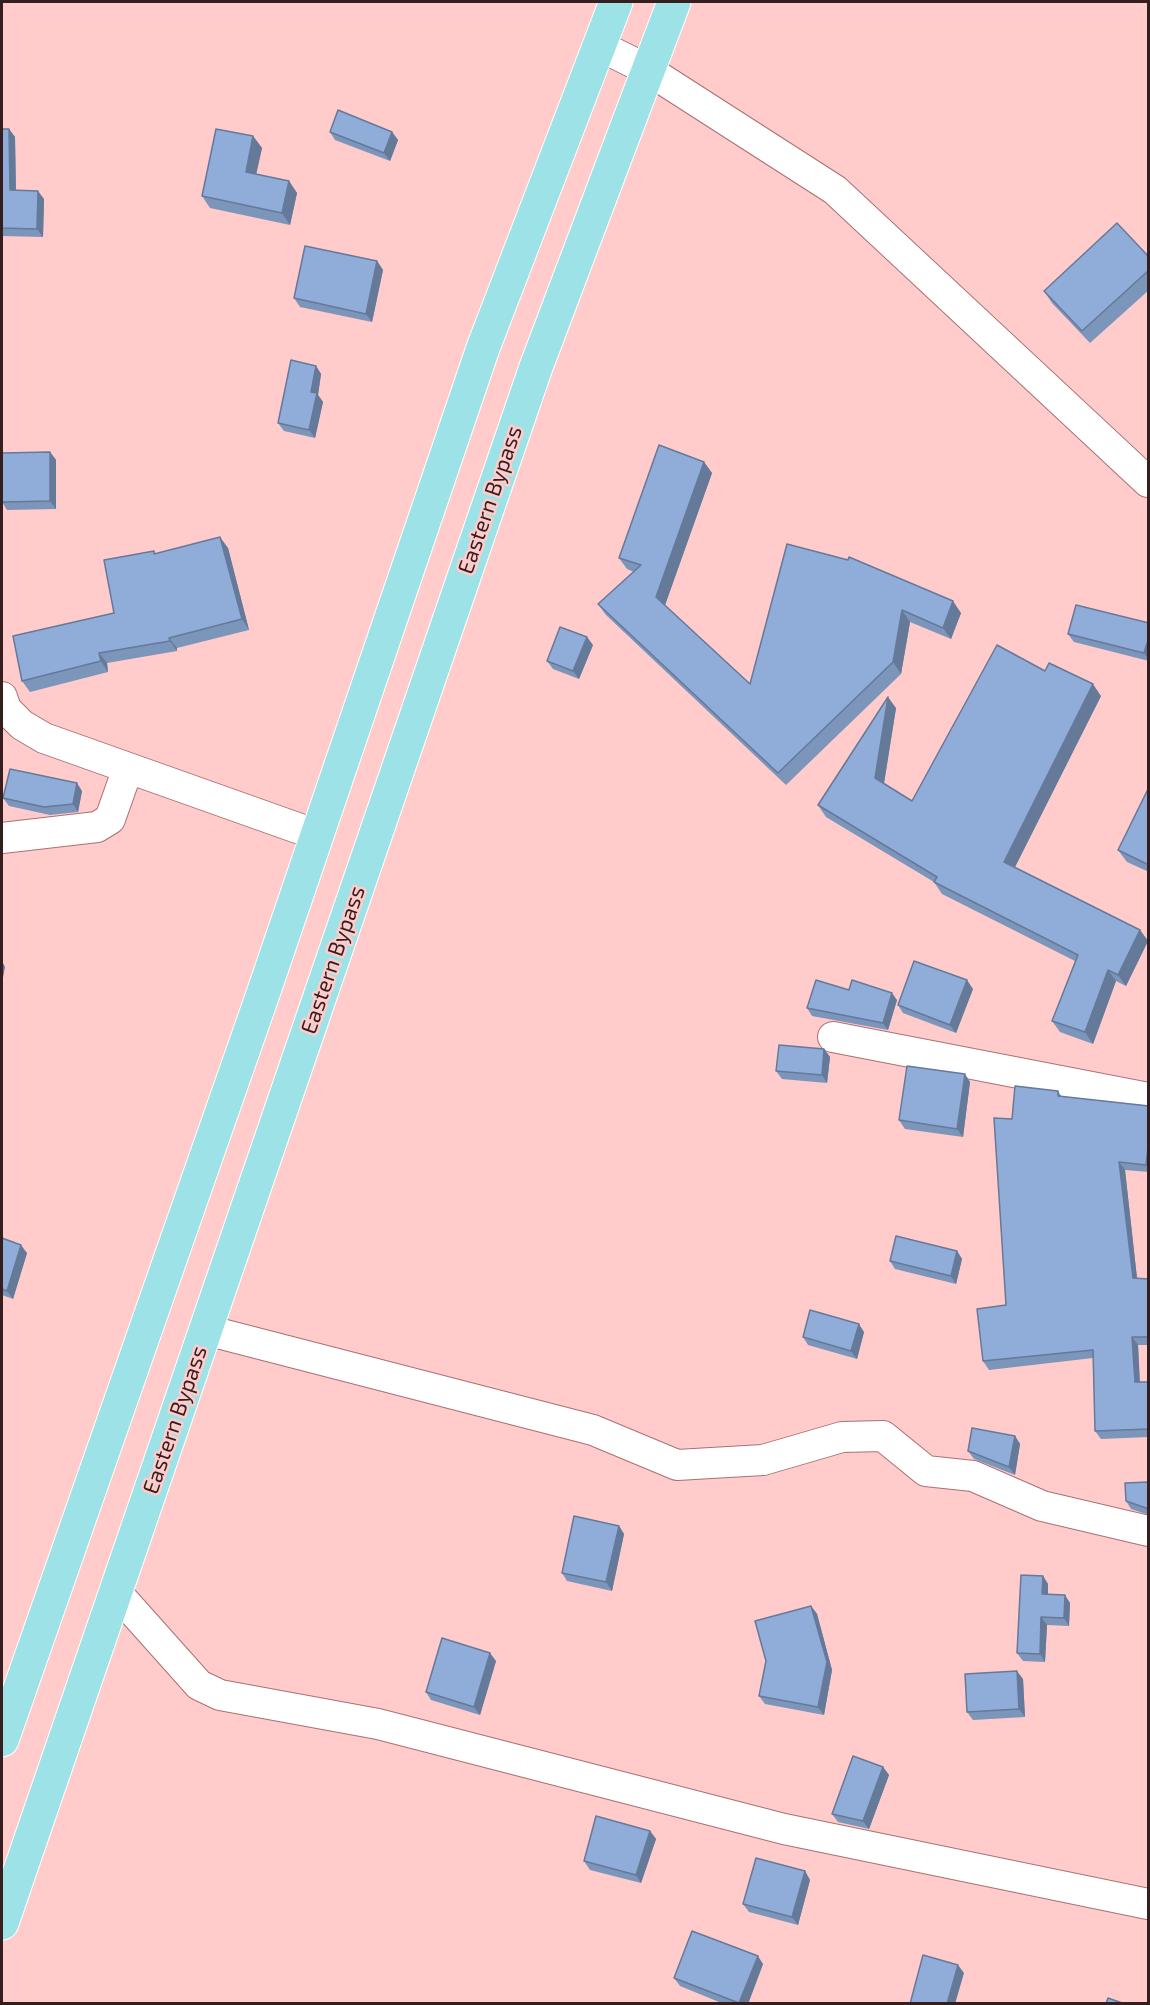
<!DOCTYPE html>
<style>
body{margin:0}
#map{position:relative;width:1150px;height:2005px;overflow:hidden;background:#ffcbcb;font-family:"Exo 2",sans-serif}
canvas{display:block}
.frame{position:absolute;inset:0;border:3px solid #351e1e;pointer-events:none}
</style>
<div id="map">
<canvas width="1150" height="2005"></canvas>
<div class="frame"></div>
</div>
<script>
const ctx = document.querySelector('canvas').getContext('2d');
ctx.lineJoin = 'round';
const toPath = rows => new Path2D(rows.map(r => 'M' + r).join(''));
function stroke(path, color, width, dash) { ctx.strokeStyle = color; ctx.lineWidth = width; ctx.lineCap = dash ? 'butt' : 'round'; ctx.setLineDash(dash || []); ctx.stroke(path); }
function paint(path, color) { ctx.fillStyle = color; ctx.fill(path, 'evenodd'); }
function drawText(font, color, halo, rows, align = 'center') {
  ctx.font = font + ' "Exo 2",sans-serif'; ctx.lineWidth = 5; ctx.setLineDash([]); ctx.textBaseline = 'middle'; ctx.strokeStyle = halo; ctx.fillStyle = color; for (const [text, x, y, turn = 0] of rows) {
    ctx.save(); ctx.translate(x, y); ctx.rotate((+turn || 0) * Math.PI / 180); ctx.textAlign = isNaN(turn) ? turn : align; if (halo) ctx.strokeText(text, 0, 0); ctx.fillText(text, 0, 0); ctx.restore();
  }
}
const minor = toPath([
 [598,45,648,70,835,190,1148,482],
 [2,697,6,709,22,725,44,738,317,835],
 [2,838,97,827,110,819,128,768],
 [833,1037,1148,1098],
 [206,1330,593,1430,677,1465,763,1460,842,1437,883,1436,926,1471,973,1476,1042,1506,1148,1531],
 [116,1592,199,1685,220,1695,378,1724,784,1829,1148,1904]
]);
const major = toPath([
 [2,1740,264,991,483,348,616,2],
 [2,1923,536,367,674,2]
]);
const wall = toPath([
 [2,129,9,129,15,137,16,191,44,199,43,237,2,236],
 [330,132,392,132,398,140,390,161,335,140],
 [253,136,262,148,256,174,289,181,297,193,290,225,210,208,202,196],
 [1149,257,1149,290,1090,343,1052,303,1044,291],
 [377,261,383,270,372,322,300,307,294,298],
 [316,366,321,374,318,395,323,402,315,438,284,431,278,423],
 [50,452,56,460,56,509,7,510,2,502,2,453],
 [704,462,712,473,665,605,750,684,787,544,961,613,951,639,910,622,901,674,786,785,606,615,598,604,634,572,627,569,619,558],
 [228,548,249,630,177,648,177,651,107,663,108,672,30,692,22,681,114,613,154,551,156,554],
 [1149,623,1149,661,1074,642,1068,634],
 [593,645,579,679,553,669,547,661],
 [1045,671,1101,696,1015,867,1140,930,1148,941,1126,986,1116,981,1093,1044,1060,1032,1052,1021,1075,961,942,894,934,882,826,817,818,805,896,708,884,784,912,801],
 [1149,787,1149,872,1127,862,1118,850],
 [82,791,78,812,50,815,9,806,3,798],
 [973,989,956,1033,903,1013,898,1005],
 [897,1000,888,1030,812,1016,807,1008],
 [824,1049,830,1057,827,1083,782,1079,776,1071],
 [970,1082,963,1137,905,1129,899,1120],
 [1058,1091,1062,1097,1149,1106,1149,1172,1125,1170,1137,1278,1149,1279,1149,1345,1138,1345,1140,1382,1149,1382,1149,1437,1101,1439,1095,1431,1093,1358,989,1370,983,1361,1006,1305,1012,1119],
 [2,1238,27,1253,13,1299,2,1295],
 [957,1251,962,1259,956,1284,895,1269,890,1261],
 [864,1332,857,1359,808,1345,803,1337],
 [1015,1436,1020,1444,1015,1475,974,1459,968,1451],
 [1149,1482,1149,1515,1131,1509,1126,1501],
 [619,1526,624,1534,612,1591,567,1581,562,1573],
 [1043,1576,1048,1584,1048,1594,1070,1603,1069,1626,1047,1625,1045,1662,1023,1661,1017,1653],
 [811,1606,817,1614,832,1670,824,1715,765,1704,759,1696],
 [496,1661,480,1715,431,1700,426,1692],
 [1023,1679,1025,1717,973,1720,967,1712],
 [883,1767,889,1775,869,1829,838,1822,832,1814],
 [650,1831,656,1839,641,1883,590,1870,584,1861],
 [805,1871,810,1880,798,1925,749,1912,743,1904],
 [763,1964,748,2004,724,2004,680,1986,674,1978]
]);
const shadedWall = toPath([
 [9,129,15,137,16,199,10,190],
 [392,132,398,140,390,161,384,153],
 [253,136,262,148,254,184,246,172],
 [289,181,297,193,290,225,282,213],
 [38,191,44,199,43,237,37,229],
 [377,261,383,270,372,322,366,314],
 [316,366,321,374,318,395,323,402,315,438,309,430,311,392],
 [50,452,56,460,56,509,50,501],
 [704,462,712,473,664,608,656,597],
 [220,537,228,548,249,630,242,619],
 [953,601,961,613,951,639,943,628],
 [902,610,910,622,901,674,893,662],
 [587,637,593,645,579,679,573,671],
 [1149,637,1149,659,1144,653],
 [169,638,177,648,177,651,170,641],
 [99,653,107,663,108,672,101,661],
 [1093,684,1101,696,1012,873,1004,862],
 [888,697,896,708,883,789,875,778],
 [77,783,82,791,78,812,73,804],
 [1140,930,1148,941,1126,986,1118,975],
 [2,961,5,967,2,983],
 [1108,970,1116,981,1093,1044,1085,1032],
 [967,980,973,989,956,1033,950,1025],
 [892,993,897,1000,888,1030,883,1023],
 [824,1049,830,1057,827,1083,822,1075],
 [965,1074,970,1082,963,1137,957,1129],
 [1149,1138,1149,1169,1146,1165],
 [1119,1162,1125,1170,1138,1287,1133,1278],
 [21,1245,27,1253,13,1299,7,1291],
 [957,1251,962,1259,956,1284,951,1276],
 [859,1324,864,1332,857,1359,851,1351],
 [1132,1337,1138,1345,1140,1390,1135,1382],
 [1015,1436,1020,1444,1015,1475,1009,1467],
 [619,1526,624,1534,612,1591,606,1582],
 [1043,1576,1048,1584,1048,1602,1042,1594],
 [1065,1595,1070,1603,1069,1626,1064,1618],
 [811,1606,817,1614,832,1670,824,1715,818,1707],
 [1041,1617,1047,1625,1045,1662,1040,1654],
 [490,1653,496,1661,480,1715,474,1707],
 [1017,1671,1023,1679,1025,1717,1019,1709],
 [883,1767,889,1775,869,1829,863,1821],
 [650,1831,656,1839,641,1883,636,1875],
 [805,1871,810,1880,798,1925,792,1917],
 [758,1956,763,1964,748,2004,739,2004],
 [958,1965,964,1973,955,2004,947,2004]
]);
const building = toPath([
 [338,110,392,132,384,153,330,132,338,110],
 [2,129,9,129,10,190,38,191,37,229,2,228,2,129],
 [216,129,253,136,246,172,289,181,282,213,202,196,216,129],
 [1117,223,1149,257,1149,270,1082,331,1044,291,1117,223],
 [305,246,377,261,366,314,294,298,305,246],
 [291,360,316,366,311,392,317,393,309,430,278,423,291,360],
 [659,445,704,462,656,597,750,684,787,544,848,560,849,557,953,601,943,628,902,610,893,662,778,773,598,604,641,565,619,558,659,445],
 [50,452,50,501,2,502,2,453,50,452],
 [220,537,242,619,169,638,170,641,99,653,101,661,22,681,13,636,114,613,104,560,154,551,154,554,220,537],
 [1076,605,1149,623,1149,637,1144,653,1068,634,1076,605],
 [560,627,587,637,573,671,547,661,560,627],
 [997,645,1045,671,1049,663,1093,684,1004,862,1140,930,1118,975,1108,970,1085,1032,1052,1021,1078,955,934,882,937,877,818,805,888,697,875,778,912,801,997,645],
 [10,769,77,783,73,804,44,807,3,798,10,769],
 [1149,787,1149,865,1118,850,1149,787],
 [914,961,967,980,950,1025,898,1005,914,961],
 [816,980,849,990,852,980,892,993,883,1023,807,1008,816,980],
 [779,1045,824,1049,822,1075,776,1071,779,1045],
 [907,1066,965,1074,957,1129,899,1120,907,1066],
 [1015,1086,1058,1091,1058,1096,1149,1106,1149,1138,1146,1165,1119,1162,1133,1278,1149,1279,1149,1337,1132,1337,1135,1382,1149,1382,1149,1429,1095,1431,1093,1350,983,1361,977,1309,1006,1305,994,1118,1012,1119,1015,1086],
 [896,1236,957,1251,951,1276,890,1261,896,1236],
 [2,1238,21,1245,7,1291,2,1289,2,1238],
 [810,1310,859,1324,851,1351,803,1337,810,1310],
 [972,1428,1015,1436,1009,1467,968,1451,972,1428],
 [1149,1482,1149,1509,1126,1501,1125,1483,1149,1482],
 [574,1516,619,1526,606,1582,562,1573,574,1516],
 [1021,1575,1043,1576,1042,1594,1065,1595,1064,1618,1041,1617,1040,1654,1017,1653,1021,1575],
 [811,1606,827,1662,818,1707,759,1696,766,1661,755,1621,811,1606],
 [442,1638,490,1653,474,1707,426,1692,442,1638],
 [1017,1671,1019,1709,967,1712,965,1674,1017,1671],
 [853,1756,883,1767,863,1821,832,1814,853,1756],
 [596,1816,650,1831,636,1875,584,1861,596,1816],
 [756,1858,805,1871,792,1917,743,1904,756,1858],
 [692,1931,758,1956,739,2003,674,1978,692,1931],
 [923,1955,958,1965,947,2004,910,2004,923,1955],
 [1108,1998,1125,2004,1106,2004,1108,1998]
]);
const streetNames = [
 ["Eastern Bypass",490,500,-71],
 ["Eastern Bypass",333,960,-71],
 ["Eastern Bypass",175,1420,-71]
];
stroke(minor, '#aa7171', 32);
stroke(major, '#fff', 35);
stroke(minor, '#fff', 30);
stroke(major, '#9ce2e6', 33);
paint(wall, '#7c95bb');
paint(shadedWall, '#657999');
paint(building, '#90adda');
stroke(building, '#657999', 1.5);
drawText('22px', '#351e1e', '#ffcbcb', streetNames);
</script>
